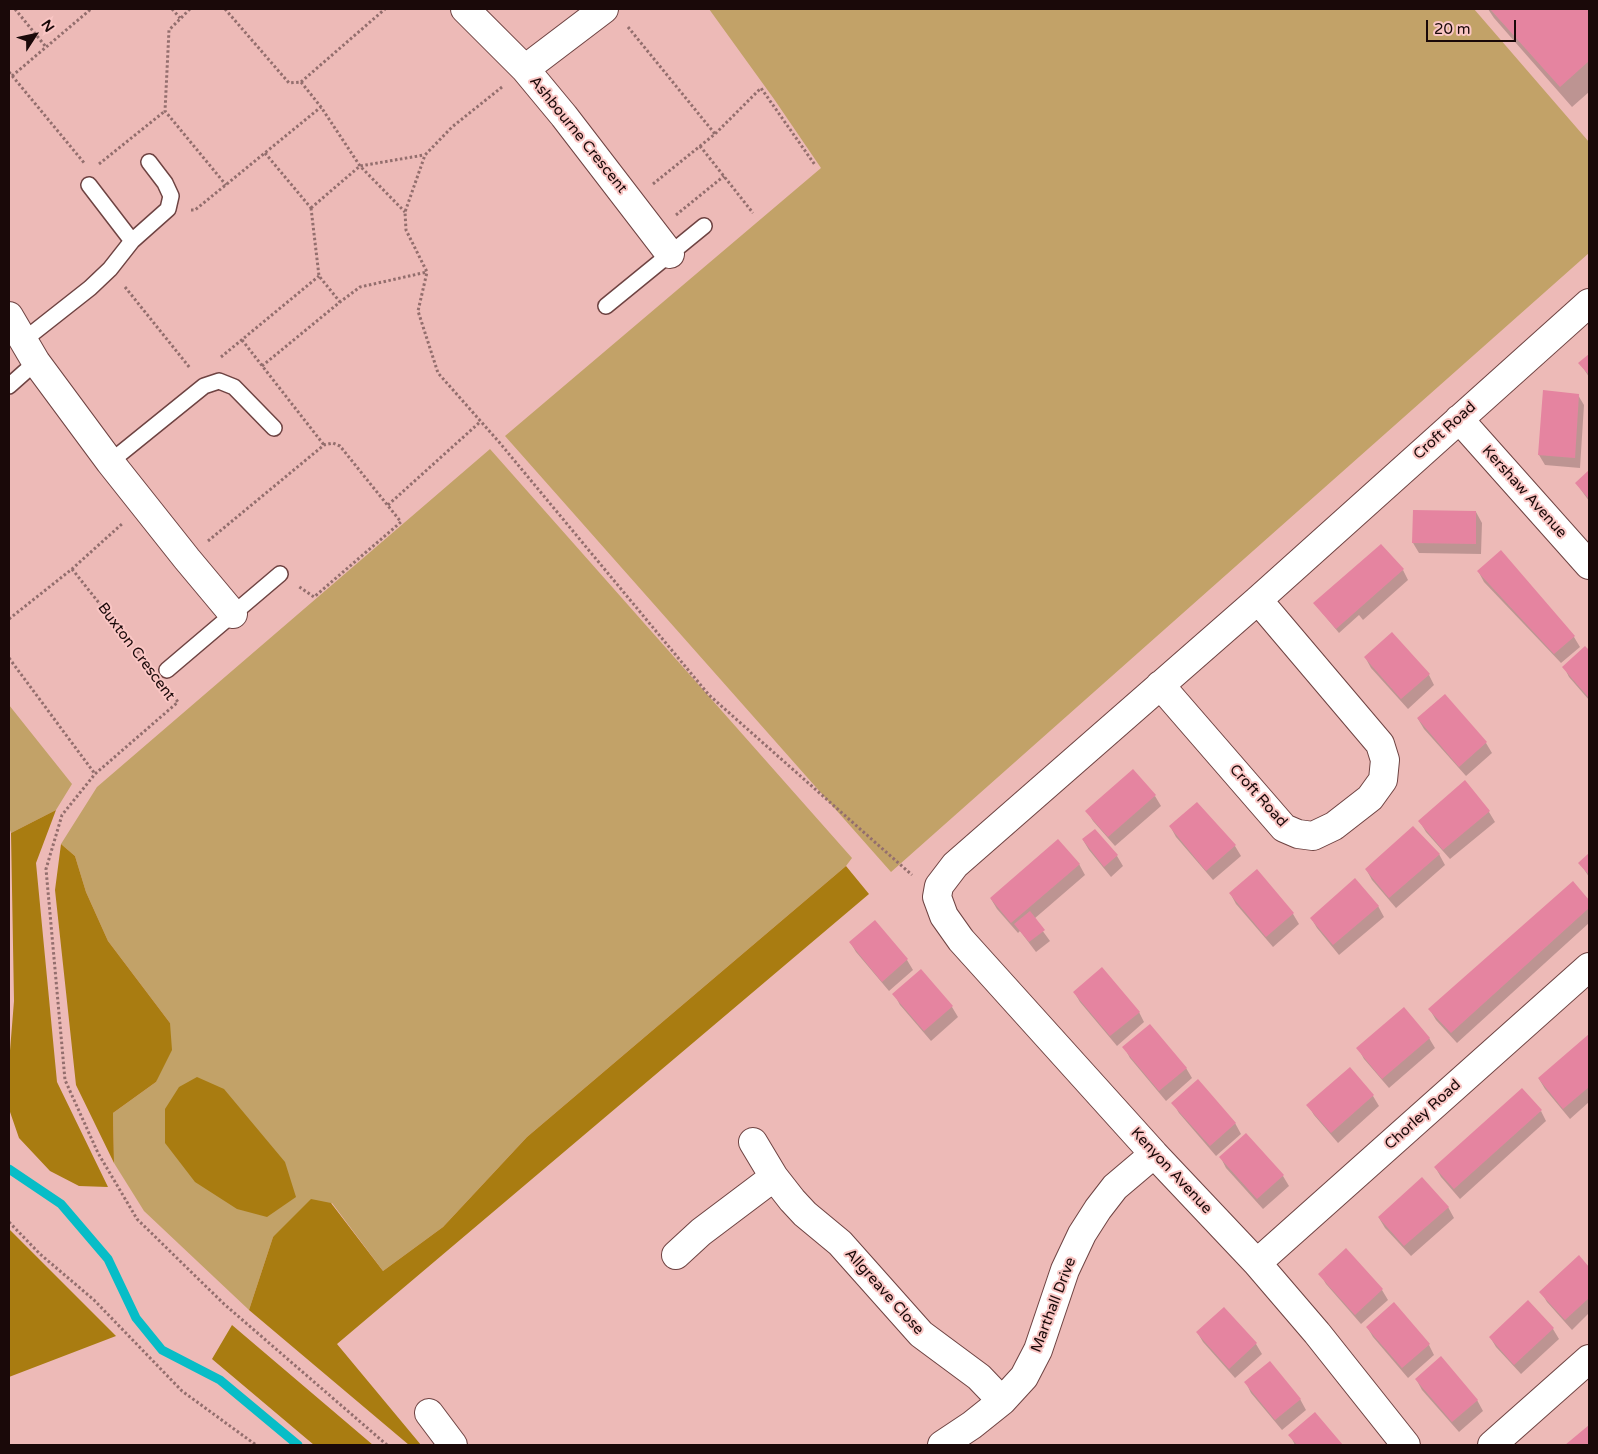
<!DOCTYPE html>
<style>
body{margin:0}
#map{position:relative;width:1598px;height:1454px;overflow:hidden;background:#edbab7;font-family:"Varela Round",sans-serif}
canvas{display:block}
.frame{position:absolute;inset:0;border:10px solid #1a0909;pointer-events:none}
.north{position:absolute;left:10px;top:10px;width:50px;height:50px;-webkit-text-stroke:4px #fac6c4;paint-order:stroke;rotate:55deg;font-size:14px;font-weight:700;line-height:20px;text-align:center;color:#1a0909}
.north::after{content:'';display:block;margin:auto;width:18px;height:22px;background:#1a0909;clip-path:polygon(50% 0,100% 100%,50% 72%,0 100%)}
.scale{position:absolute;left:1426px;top:20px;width:90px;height:22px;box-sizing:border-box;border:2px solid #1a0909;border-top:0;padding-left:6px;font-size:15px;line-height:18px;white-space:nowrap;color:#1a0909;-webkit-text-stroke:4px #fac6c4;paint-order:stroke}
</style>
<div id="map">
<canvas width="1598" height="1454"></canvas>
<div class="frame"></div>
<div class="north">N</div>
<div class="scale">20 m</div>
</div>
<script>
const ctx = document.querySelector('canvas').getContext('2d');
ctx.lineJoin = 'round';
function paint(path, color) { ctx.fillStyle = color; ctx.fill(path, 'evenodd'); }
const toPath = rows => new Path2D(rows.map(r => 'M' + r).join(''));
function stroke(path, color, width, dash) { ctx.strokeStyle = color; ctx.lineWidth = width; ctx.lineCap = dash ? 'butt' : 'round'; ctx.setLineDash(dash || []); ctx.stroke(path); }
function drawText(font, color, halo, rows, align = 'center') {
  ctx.font = font + ' "Varela Round",sans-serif'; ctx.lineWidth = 4; ctx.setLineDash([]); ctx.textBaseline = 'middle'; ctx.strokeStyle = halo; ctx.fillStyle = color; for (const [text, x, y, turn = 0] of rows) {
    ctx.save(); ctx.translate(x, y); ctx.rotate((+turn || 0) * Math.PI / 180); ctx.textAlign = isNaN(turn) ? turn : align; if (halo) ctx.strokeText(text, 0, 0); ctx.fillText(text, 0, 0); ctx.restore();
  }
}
const green = toPath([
 [709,9,1474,9,1589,142,1589,253,891,872,505,436,821,168,774,99],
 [490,449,852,858,846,866,527,1137,443,1227,383,1271,332,1203,273,1237,249,1310,144,1211,114,1163,113,1113,156,1082,170,1023,108,941,86,892,75,856,61,844,97,787],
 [9,705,72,784,56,810,11,833,9,827]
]);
const forest = toPath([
 [56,810,36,863,57,1082,108,1187,79,1186,50,1171,19,1138,9,1109,9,1063,14,1001,11,833],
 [61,844,75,856,86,892,108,941,170,1023,172,1050,156,1082,113,1113,114,1163,76,1085,55,890],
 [846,866,869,894,337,1344,421,1445,409,1445,249,1310,273,1237,311,1199,331,1203,383,1271,443,1227,527,1137],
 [197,1077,224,1089,285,1162,296,1197,267,1217,237,1209,195,1182,165,1143,165,1109,179,1087],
 [9,1229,116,1336,9,1377],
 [232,1325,373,1445,314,1445,212,1359]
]);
const shadow = toPath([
 [1488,9,1589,9,1589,92,1572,107,1494,18],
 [1589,355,1589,377,1580,363],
 [1578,395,1584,405,1580,468,1545,465,1539,455],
 [1589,472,1589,501,1576,483],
 [1415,511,1476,512,1482,523,1481,554,1419,553,1413,543],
 [1500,552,1574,637,1580,647,1561,663,1484,582,1478,571],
 [1403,570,1408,580,1363,620,1359,615,1339,633,1314,603],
 [1585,647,1589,652,1589,700,1569,677,1564,667],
 [1365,657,1429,675,1434,685,1408,709,1371,668],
 [1445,695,1486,743,1492,753,1466,776,1424,729,1418,719],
 [1464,782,1489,812,1495,822,1450,859,1426,832,1420,822],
 [1155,796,1161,806,1115,846,1093,821,1087,811],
 [1197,804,1235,846,1241,856,1213,880,1176,837,1170,826],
 [1095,831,1117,856,1123,866,1111,877,1089,850,1083,840],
 [1439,854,1445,865,1396,908,1372,880,1366,869],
 [1589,854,1589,877,1580,863],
 [1079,864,1085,875,1034,919,1050,941,1036,952,1020,931,1018,933,997,909,991,899],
 [1257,871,1293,914,1299,924,1273,947,1236,904,1230,893],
 [1573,883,1589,902,1589,923,1457,1043,1436,1020,1430,1010],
 [1378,906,1384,917,1339,955,1317,928,1311,918],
 [875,922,907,960,913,970,889,991,856,952,850,942],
 [1074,992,1139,1012,1144,1022,1117,1046,1080,1002],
 [894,994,952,1007,958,1017,931,1041,900,1005],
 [1589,1036,1589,1102,1570,1119,1545,1089,1539,1079],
 [1429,1038,1435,1048,1389,1088,1364,1059,1358,1048],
 [1124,1047,1186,1068,1192,1078,1166,1101,1130,1058],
 [1350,1069,1373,1096,1379,1106,1338,1143,1314,1115,1308,1105],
 [1173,1103,1235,1123,1241,1134,1216,1156,1179,1113],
 [1541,1111,1546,1121,1460,1199,1441,1177,1435,1167],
 [1246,1135,1283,1176,1289,1186,1263,1209,1226,1168,1221,1158],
 [1448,1207,1454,1218,1411,1256,1385,1228,1379,1218],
 [1579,1257,1589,1269,1589,1313,1572,1330,1547,1302,1541,1292],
 [1320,1274,1382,1290,1388,1300,1361,1324,1326,1284],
 [1528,1302,1553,1329,1559,1339,1521,1374,1496,1347,1490,1337],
 [1224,1309,1256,1344,1262,1354,1235,1378,1203,1342,1197,1332],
 [1367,1327,1429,1345,1434,1355,1408,1378,1373,1337],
 [1416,1379,1477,1400,1483,1411,1459,1432,1422,1390],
 [1246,1383,1300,1399,1306,1410,1282,1430,1251,1393],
 [1315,1414,1341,1445,1295,1445,1290,1435]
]);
const stream = toPath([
 [9,1169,61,1204,108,1259,136,1318,162,1350,220,1380,298,1445]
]);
const building = toPath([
 [1490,9,1589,9,1589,61,1560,87],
 [1589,354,1589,375,1578,363],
 [1543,390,1579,394,1575,458,1538,455],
 [1589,470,1589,499,1575,483],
 [1413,510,1476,511,1476,544,1412,543],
 [1381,544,1404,569,1336,629,1313,603],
 [1501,550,1575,636,1554,654,1477,571],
 [1392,632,1430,674,1401,699,1364,657],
 [1585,646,1589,650,1589,698,1562,667],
 [1445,694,1487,742,1459,767,1417,718],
 [1133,769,1156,795,1108,837,1085,811],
 [1465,780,1490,811,1443,850,1418,821],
 [1197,802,1236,845,1206,871,1169,826],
 [1413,826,1440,854,1389,898,1365,869],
 [1095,829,1118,855,1104,867,1082,839],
 [1058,839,1080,864,1011,923,990,898],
 [1589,853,1589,875,1578,863],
 [1257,869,1294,913,1266,937,1229,893],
 [1355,878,1379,906,1333,945,1310,918],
 [1573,881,1589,900,1589,908,1451,1033,1428,1009],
 [1030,911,1045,930,1029,942,1014,924],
 [875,920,908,959,882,982,849,942],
 [1102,967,1140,1012,1110,1036,1073,992],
 [921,969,953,1006,924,1031,892,994],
 [1404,1007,1430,1038,1382,1079,1356,1048],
 [1150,1024,1187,1068,1159,1091,1122,1047],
 [1589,1034,1589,1087,1563,1109,1538,1078],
 [1350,1067,1374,1095,1331,1133,1306,1105],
 [1198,1079,1236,1123,1210,1146,1171,1103],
 [1522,1088,1542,1110,1454,1189,1434,1167],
 [1246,1133,1284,1175,1257,1199,1219,1157],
 [1422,1177,1449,1207,1404,1246,1378,1217],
 [1346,1248,1383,1289,1355,1315,1318,1274],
 [1579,1255,1589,1267,1589,1298,1565,1320,1539,1292],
 [1528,1300,1554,1328,1514,1365,1489,1337],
 [1394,1302,1430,1344,1402,1368,1366,1327],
 [1224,1307,1257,1343,1229,1369,1196,1332],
 [1441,1356,1478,1400,1452,1422,1415,1379],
 [1270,1361,1301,1399,1275,1420,1244,1382],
 [1315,1412,1343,1445,1297,1445,1288,1435],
 [1589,1425,1589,1445,1565,1445]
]);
const path = toPath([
 [15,9,46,47],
 [172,9,180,18],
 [190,9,169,30,165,111,226,185],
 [225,9,289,83,301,82,321,107,360,166,405,212],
 [628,27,715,134],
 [9,72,85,164],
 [12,76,91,9],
 [301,82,385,9],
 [502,87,452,127,425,155,405,212,406,230,427,272,418,311,438,373,499,442,709,695,912,875],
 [700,146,753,213],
 [265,153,311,208],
 [99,164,165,111],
 [653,184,715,134,761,88,815,165],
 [311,208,360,166,424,155],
 [311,208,319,276,340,302],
 [191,210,195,210,321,107],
 [676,215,724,176],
 [125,287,190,368],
 [242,340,324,445],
 [221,357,319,276],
 [262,366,340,302,360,287,427,272],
 [388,505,480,422],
 [208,541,324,445,333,443,340,446,401,522,314,597,298,586],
 [72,569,146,662],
 [9,619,72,569,123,523],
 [9,658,95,774],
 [170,692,178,702,95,774,62,815,46,869,65,1080,98,1153,137,1219,224,1304,387,1445],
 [9,1222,40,1254,94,1300,182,1391,256,1445]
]);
const lane = toPath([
 [89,185,132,241],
 [606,306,704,226],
 [24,340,90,288,110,269,132,241,168,209,171,196,165,183,149,162],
 [9,386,36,362],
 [110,462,204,386,219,381,234,387,274,428],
 [167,670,280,574]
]);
const street = toPath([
 [465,9,525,69,564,116,670,254],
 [525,69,604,9],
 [9,316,36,362,110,462,187,559,233,614],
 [1459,419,1589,565],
 [1160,685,1284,828,1298,834,1313,836,1334,826,1370,798,1383,780,1385,760,1380,744,1258,600],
 [753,1142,774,1177,792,1200,805,1214,840,1243,921,1334,979,1377,1002,1401],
 [676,1255,701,1232,774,1177],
 [1257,1263,1589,967],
 [429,1413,453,1445],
 [942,1445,972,1425,1002,1401,1024,1377,1038,1350,1065,1270,1082,1234,1098,1209,1115,1187,1154,1154],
 [1406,1445,1317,1333,1257,1263,1154,1154,961,940,944,916,937,897,939,886,955,865,1258,600,1589,303],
 [1492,1445,1589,1359]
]);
const streetNames = [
 ["Ashbourne Crescent",578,135,51],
 ["Croft Road",1445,431,-42],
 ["Kershaw Avenue",1524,492,48],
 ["Buxton Crescent",136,652,53],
 ["Croft Road",1258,796,48],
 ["Chorley Road",1423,1115,-42],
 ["Kenyon Avenue",1171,1171,47],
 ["Allgreave Close",884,1292,48],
 ["Marthall Drive",1054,1305,-69]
];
paint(green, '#c2a268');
paint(forest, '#a97c11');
paint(shadow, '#0003');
stroke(stream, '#07bdc7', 9);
paint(building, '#e584a0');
stroke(lane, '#6e4342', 18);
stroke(street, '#6e4342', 30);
stroke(path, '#936e6d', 3, [2.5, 2.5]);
stroke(lane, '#fff', 15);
stroke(street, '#fff', 28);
drawText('15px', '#1a0909', '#fac6c4', streetNames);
</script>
